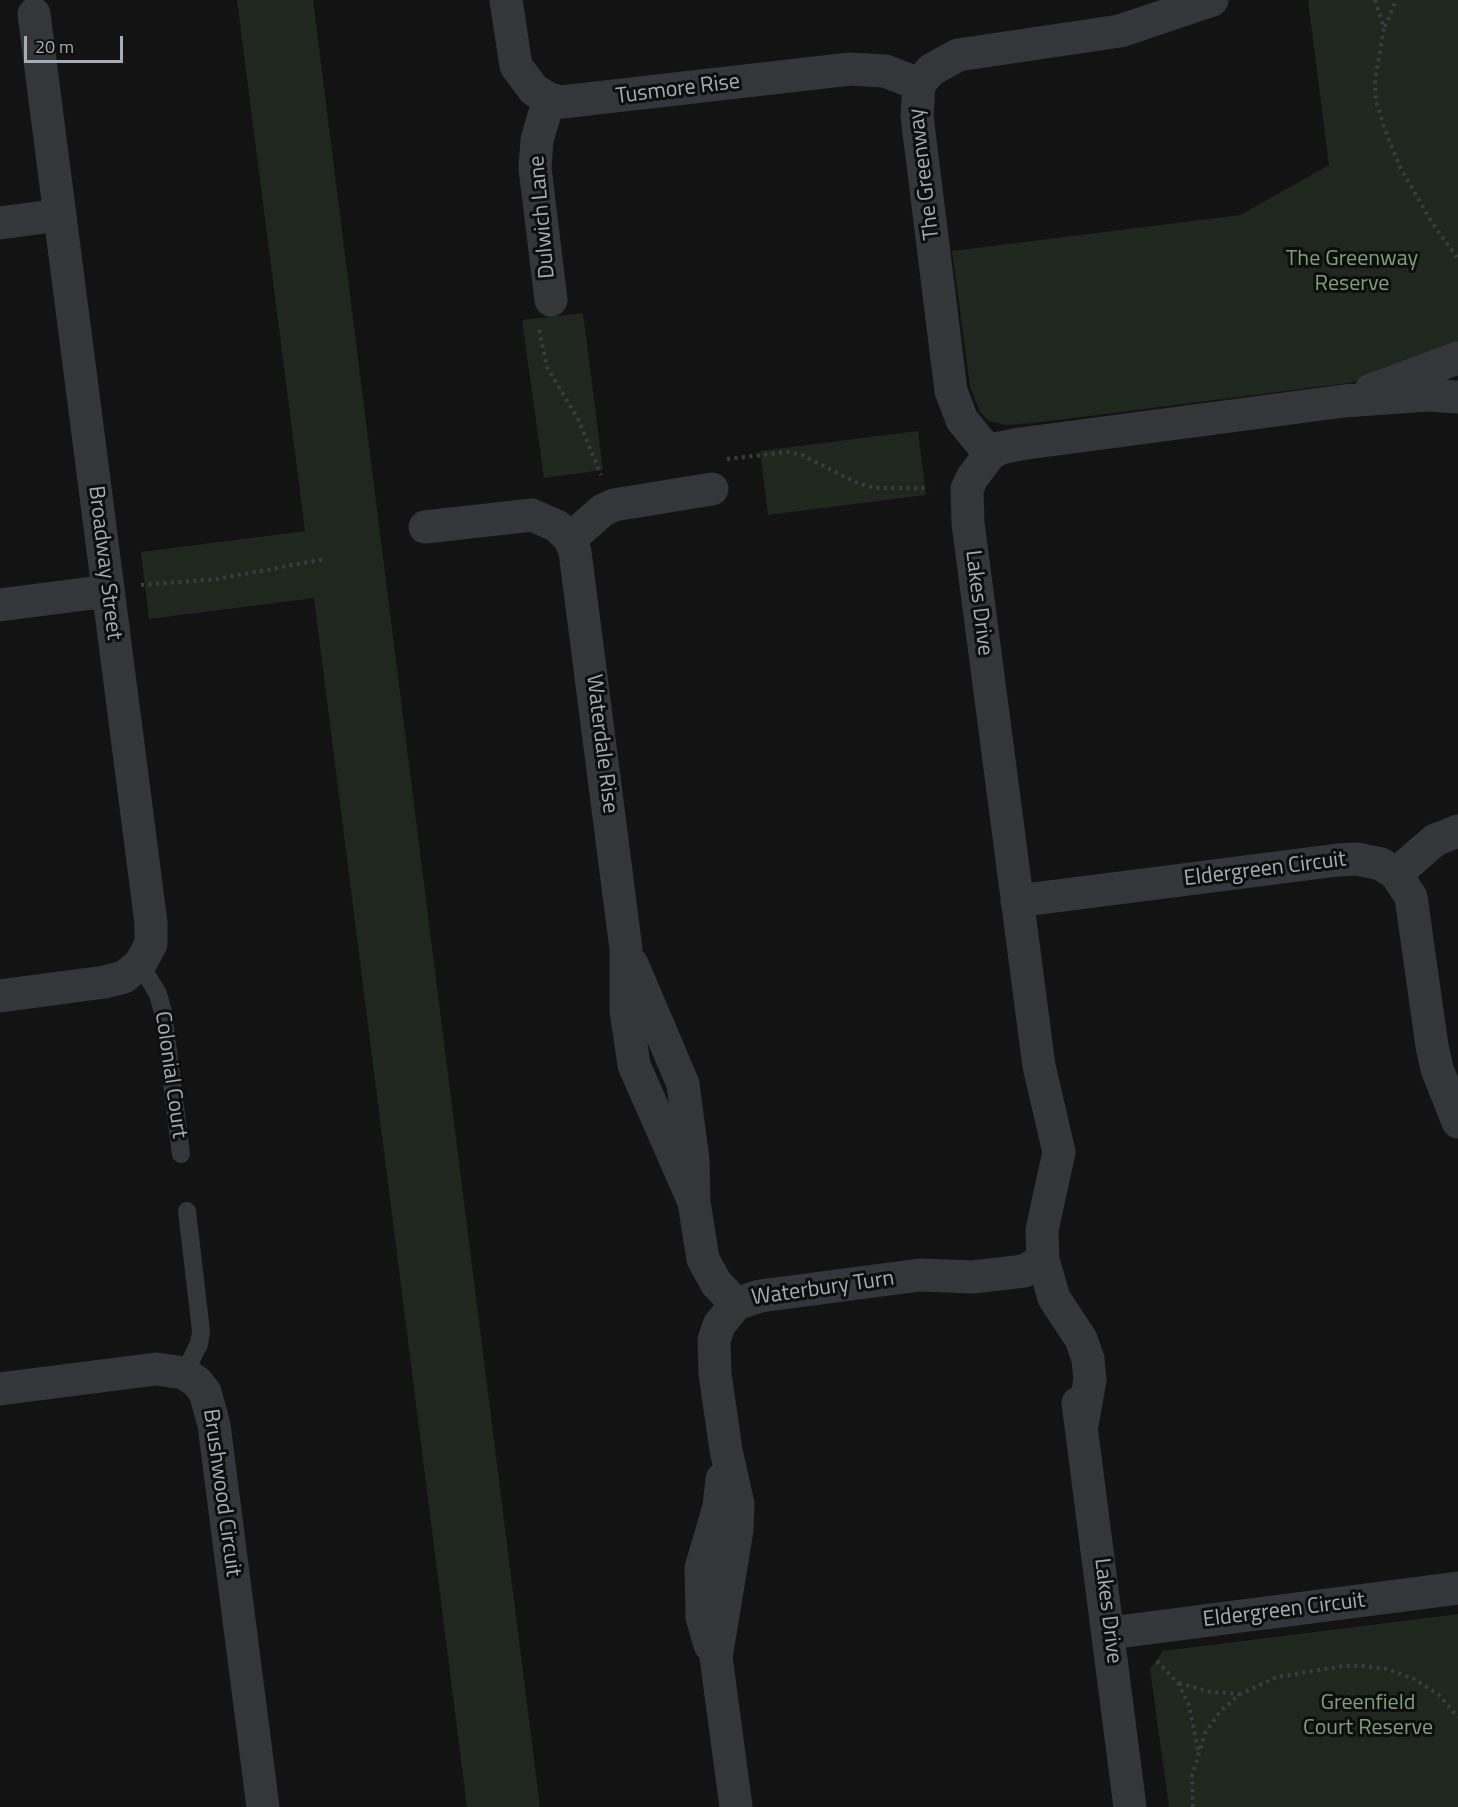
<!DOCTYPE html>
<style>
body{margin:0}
#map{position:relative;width:1458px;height:1807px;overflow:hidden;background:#131314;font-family:"Titillium Web",sans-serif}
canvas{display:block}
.scale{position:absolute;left:24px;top:36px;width:99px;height:27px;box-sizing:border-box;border:3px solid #a5acb4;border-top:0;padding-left:8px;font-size:18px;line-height:21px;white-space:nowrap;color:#a5acb4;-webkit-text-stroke:4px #0e0e0f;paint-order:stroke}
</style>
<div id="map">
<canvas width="1458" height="1807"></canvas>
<div class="scale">20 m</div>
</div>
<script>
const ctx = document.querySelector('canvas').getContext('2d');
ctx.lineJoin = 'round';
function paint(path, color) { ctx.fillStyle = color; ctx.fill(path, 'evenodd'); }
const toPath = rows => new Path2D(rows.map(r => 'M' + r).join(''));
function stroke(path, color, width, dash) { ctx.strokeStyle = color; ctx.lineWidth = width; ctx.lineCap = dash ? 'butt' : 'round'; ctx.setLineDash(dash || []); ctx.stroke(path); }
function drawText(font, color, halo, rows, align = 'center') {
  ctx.font = font + ' "Titillium Web",sans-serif'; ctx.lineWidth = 6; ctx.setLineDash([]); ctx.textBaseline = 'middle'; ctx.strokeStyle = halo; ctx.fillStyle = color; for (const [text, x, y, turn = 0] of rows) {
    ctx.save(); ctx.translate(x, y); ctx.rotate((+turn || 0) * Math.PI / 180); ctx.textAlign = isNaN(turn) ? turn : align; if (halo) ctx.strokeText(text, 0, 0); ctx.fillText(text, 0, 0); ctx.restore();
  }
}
const green = toPath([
 [237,0,313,0,540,1807,467,1807,314,598,149,619,141,552,305,531],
 [1308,0,1458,0,1458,347,1369,378,1349,383,1034,423,1005,425,989,421,980,412,970,386,952,251,1240,215,1329,165],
 [583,313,603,470,544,478,522,320],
 [918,431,926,495,768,515,760,451],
 [1458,1614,1458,1807,1169,1807,1150,1669,1163,1651]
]);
const path = toPath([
 [1375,0,1384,28,1375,80,1376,101,1384,127,1400,167,1431,221,1458,259],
 [1385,27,1396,0],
 [539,330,547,367,578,419,601,475],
 [727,459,788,452,802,455,855,482,874,488,929,488],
 [141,585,217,579,325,559],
 [1157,1661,1178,1683,1189,1705,1198,1750],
 [1179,1683,1211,1692,1240,1694],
 [1193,1807,1192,1776,1205,1733,1220,1712,1240,1694,1277,1677,1343,1666,1365,1666,1387,1669,1414,1679,1439,1695,1458,1717]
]);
const service = toPath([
 [140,964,158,994,163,1012,181,1154],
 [184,1373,199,1344,201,1331,187,1211]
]);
const minor = toPath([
 [506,0,516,66,534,90,549,99,562,102,850,69,885,71,919,84],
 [549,99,537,140,535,168,551,300],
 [0,223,60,215],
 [1371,390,1458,358],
 [990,454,962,420,951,391,917,116,919,84,931,70,958,55,1120,31,1212,0],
 [425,527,532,515,557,526,570,539,575,552,626,949,626,1010,634,1065,694,1202],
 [570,539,603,510,614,505,712,489],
 [0,605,108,591],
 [1396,874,1435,840,1458,831],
 [1017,901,1338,860,1357,859,1381,864,1396,874,1411,897,1432,1046,1437,1069,1458,1122],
 [632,964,683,1084,693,1160,694,1202,703,1259,716,1283,736,1304],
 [0,996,105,982,124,977,140,964,151,944,151,923,34,14],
 [0,1389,156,1369,184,1373,197,1382,205,1392,214,1425,263,1807],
 [1078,1403,1130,1807],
 [1082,1425,1090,1380,1088,1359,1081,1339,1054,1298,1043,1260,1042,1230,1059,1152,1039,1066,968,523,967,489,972,478,990,454,1000,448,1020,444,1344,401,1427,395,1458,397],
 [1110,1633,1458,1588],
 [710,1645,702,1617,701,1568,719,1507,722,1479],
 [736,1807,716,1657,737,1530,738,1504,726,1450,715,1374,714,1340,719,1325,736,1304,760,1296,920,1275,973,1277,1024,1271,1043,1260]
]);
const streetNames = [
 ["Tusmore Rise",678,90,-7],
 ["The Greenway",925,174,-97],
 ["Dulwich Lane",543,217,-95],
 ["Broadway Street",104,563,83],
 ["Lakes Drive",978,603,83],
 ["Waterdale Rise",601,744,83],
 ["Eldergreen Circuit",1265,870,-7],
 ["Colonial Court",170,1075,82],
 ["Waterbury Turn",823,1289,-8],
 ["Brushwood Circuit",221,1493,82],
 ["Lakes Drive",1107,1611,83],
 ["Eldergreen Circuit",1284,1611,-7]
];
const parkNames = [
 ["The Greenway",1352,260],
 ["Reserve",1352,285],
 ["Greenfield",1368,1704],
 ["Court Reserve",1368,1729]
];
paint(green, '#1f271f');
stroke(path, '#3a3d40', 4, [3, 4.5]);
stroke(service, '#343639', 18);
stroke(minor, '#343639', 33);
drawText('22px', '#a5acb4', '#0e0e0f', streetNames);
drawText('22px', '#7f9f7c', '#0e0e0f', parkNames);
</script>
